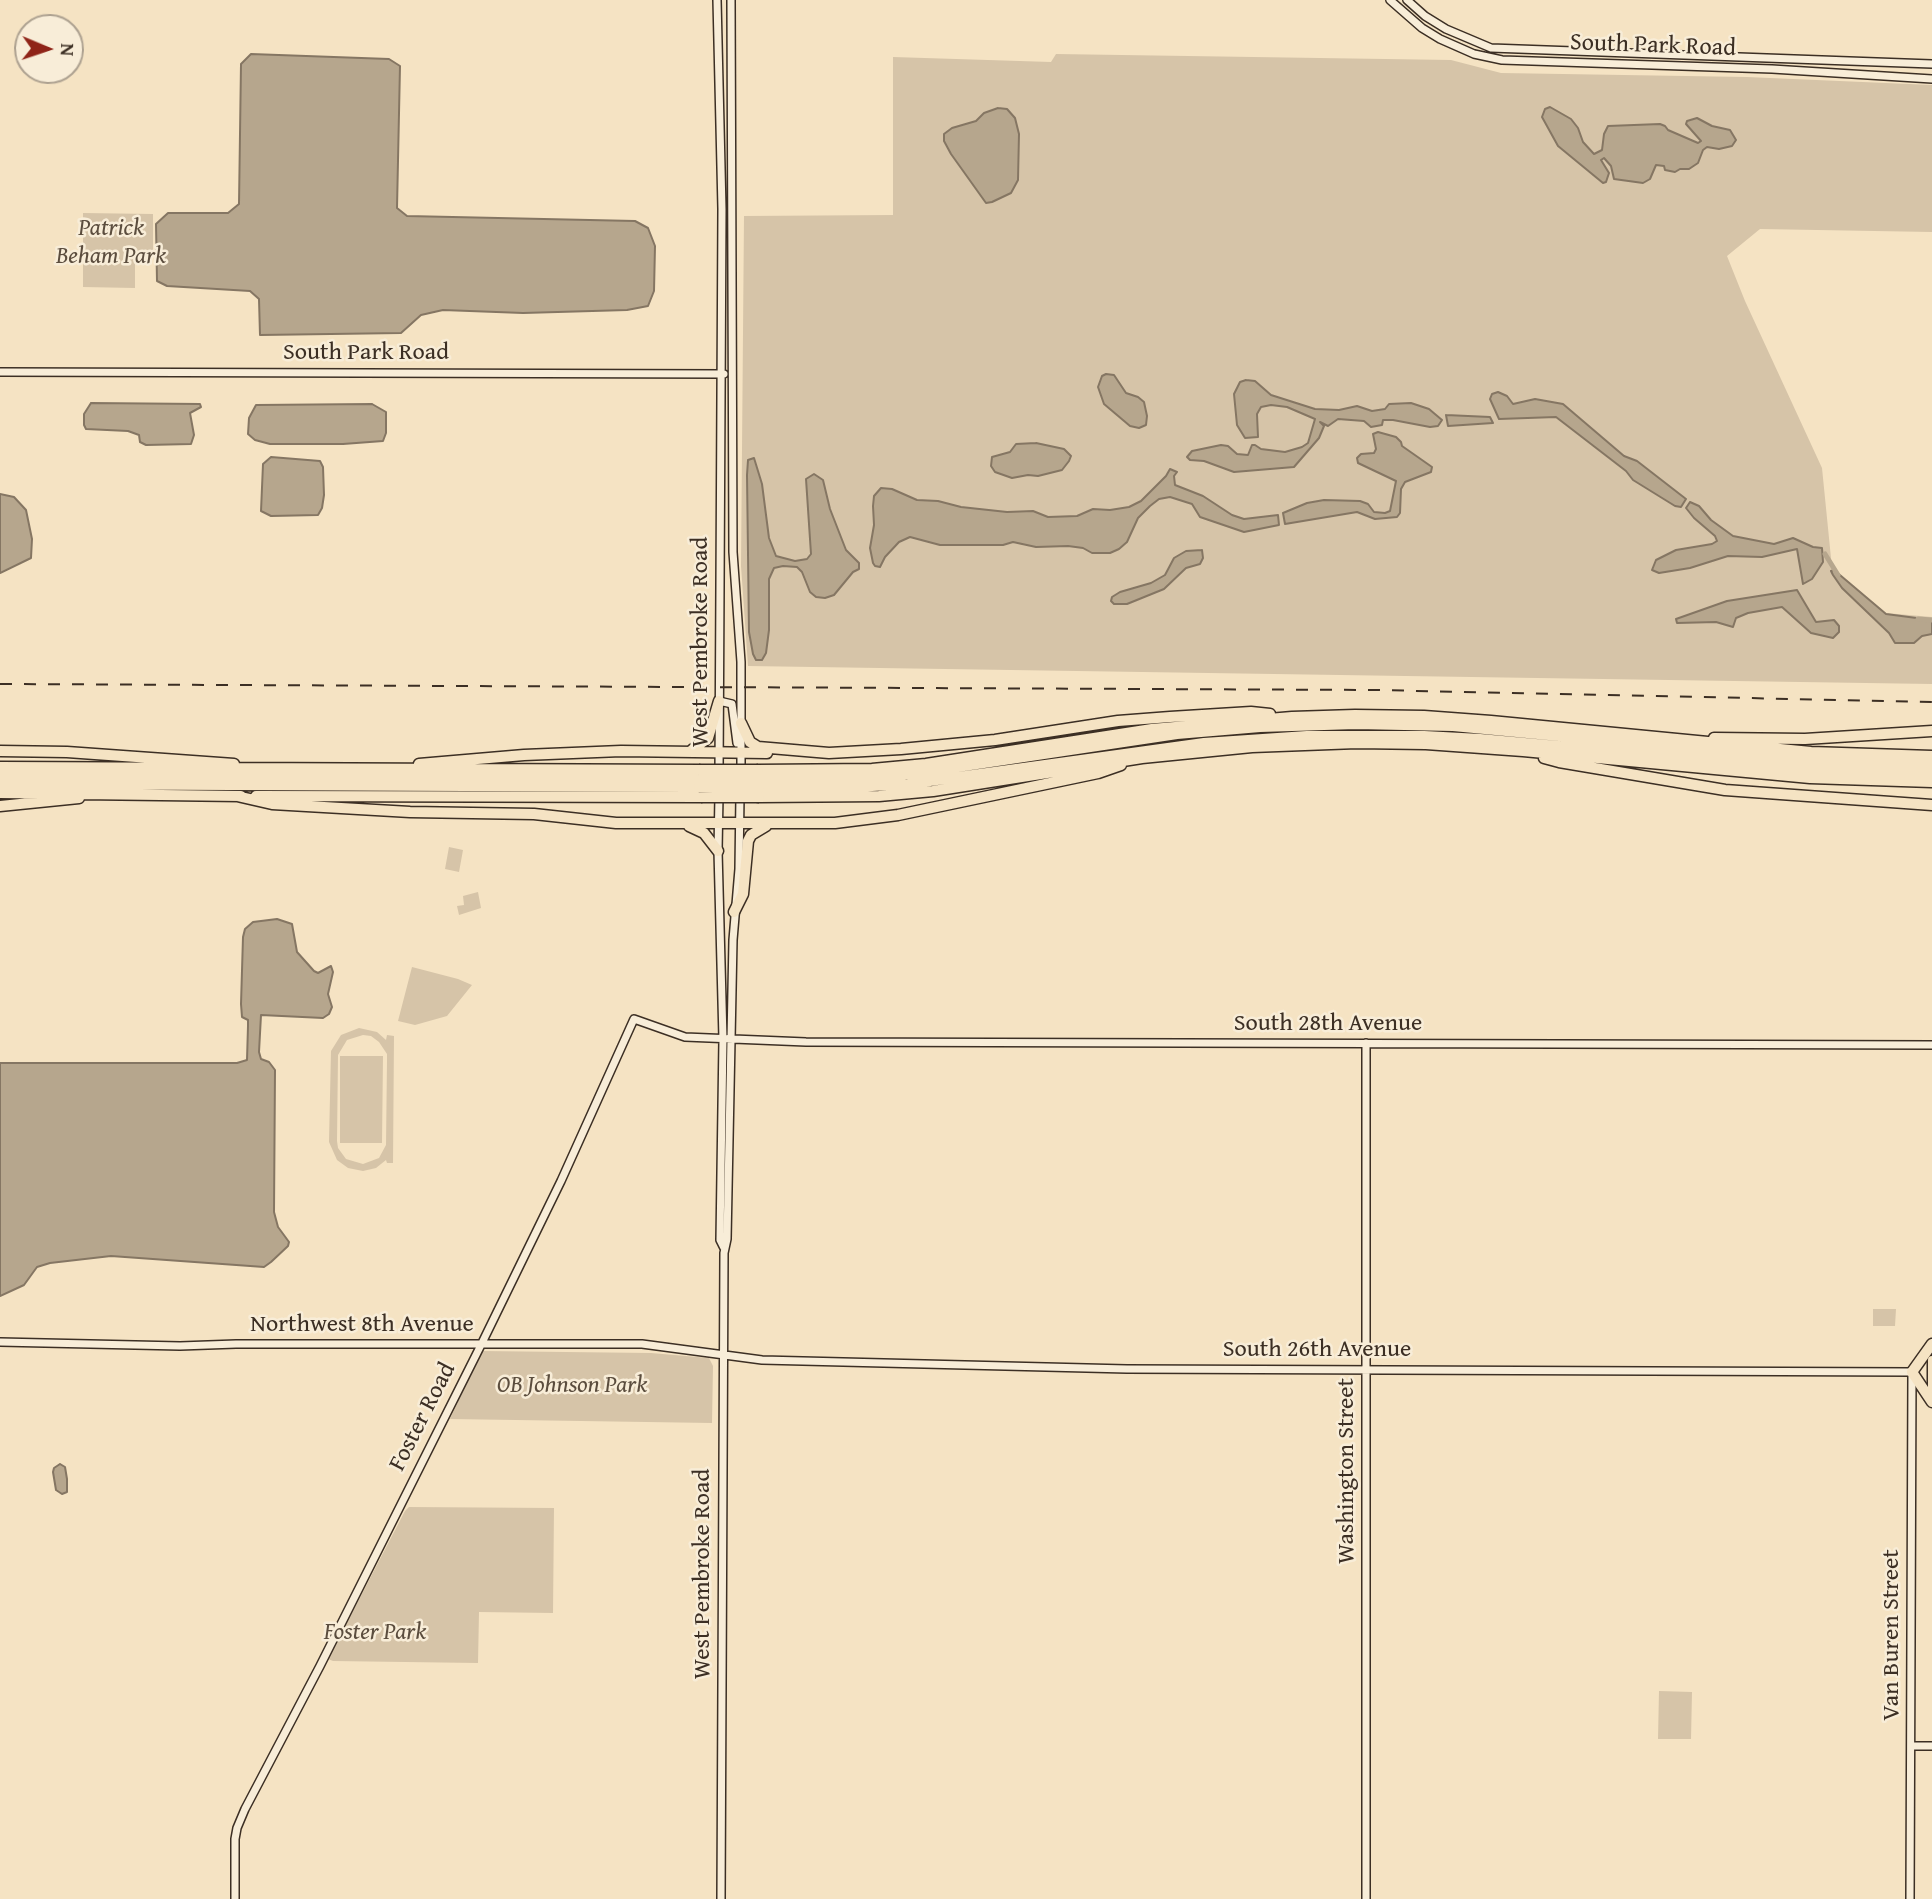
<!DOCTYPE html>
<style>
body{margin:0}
#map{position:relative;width:1932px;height:1899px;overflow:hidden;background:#f5e3c3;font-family:"Gentium Book Plus",serif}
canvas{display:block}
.north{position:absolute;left:14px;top:14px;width:70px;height:70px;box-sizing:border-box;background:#f8edd8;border:2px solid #ada190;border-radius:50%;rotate:92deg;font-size:19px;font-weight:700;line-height:28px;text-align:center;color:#3c2f24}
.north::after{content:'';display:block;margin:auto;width:24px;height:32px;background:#8f2418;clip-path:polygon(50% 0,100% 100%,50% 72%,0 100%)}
</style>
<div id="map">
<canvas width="1932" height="1899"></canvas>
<div class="north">N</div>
</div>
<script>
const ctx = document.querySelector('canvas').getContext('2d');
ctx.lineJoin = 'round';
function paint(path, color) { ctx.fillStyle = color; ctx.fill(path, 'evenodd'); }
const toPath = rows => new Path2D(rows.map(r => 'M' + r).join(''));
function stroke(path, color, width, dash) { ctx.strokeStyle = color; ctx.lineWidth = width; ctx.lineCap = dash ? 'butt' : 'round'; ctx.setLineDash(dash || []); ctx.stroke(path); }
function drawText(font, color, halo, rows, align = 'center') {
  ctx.font = font + ' "Gentium Book Plus",serif'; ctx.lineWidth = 5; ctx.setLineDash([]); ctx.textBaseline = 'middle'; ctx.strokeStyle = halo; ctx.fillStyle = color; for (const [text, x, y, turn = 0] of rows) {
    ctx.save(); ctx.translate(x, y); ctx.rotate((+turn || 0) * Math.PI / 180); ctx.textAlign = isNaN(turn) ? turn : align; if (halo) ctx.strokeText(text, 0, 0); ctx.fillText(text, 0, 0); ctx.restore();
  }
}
const green = toPath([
 [1056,54,1451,60,1501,73,1747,77,1932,85,1932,232,1760,229,1727,256,1745,301,1822,468,1832,568,1886,613,1932,617,1932,684,748,666,741,566,744,216,893,215,893,57,1051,62],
 [83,213,153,214,153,257,135,257,135,288,83,287],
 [449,847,463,850,459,872,445,869],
 [478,892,481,908,459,915,457,906,464,905,463,896],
 [412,967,458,979,472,985,447,1016,415,1025,398,1021],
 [359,1028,377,1032,386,1040,387,1035,394,1036,393,1163,387,1163,386,1160,376,1168,363,1171,348,1168,337,1160,329,1142,331,1051,341,1035],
 [363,1035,371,1036,379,1042,387,1054,387,1061,386,1145,379,1158,363,1164,346,1159,338,1148,337,1141,338,1055,347,1040],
 [340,1056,383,1056,382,1143,340,1143],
 [1873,1309,1896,1309,1895,1326,1873,1326],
 [481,1351,651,1353,709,1358,713,1366,712,1423,450,1419],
 [409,1507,554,1508,553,1613,479,1612,478,1663,333,1661,328,1659,405,1511],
 [1659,1691,1692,1692,1691,1739,1658,1739]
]);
const water = toPath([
 [251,54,389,59,400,66,397,208,407,216,635,221,648,228,655,246,654,291,648,306,627,310,523,313,443,310,421,315,401,333,260,335,259,299,250,291,167,286,157,281,156,224,168,213,228,213,239,204,241,64,251,54],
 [1550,107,1571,119,1578,128,1583,142,1594,154,1602,150,1604,134,1608,126,1660,124,1665,126,1668,130,1698,143,1701,141,1686,124,1687,121,1697,118,1712,126,1730,130,1736,140,1732,146,1719,149,1707,147,1703,150,1698,163,1689,169,1680,169,1675,172,1665,170,1664,166,1656,165,1650,179,1643,183,1614,179,1611,166,1604,158,1601,160,1609,173,1606,182,1603,183,1558,146,1542,117,1545,109,1550,107],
 [998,108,1007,109,1015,118,1019,134,1018,180,1011,193,992,202,986,203,951,154,944,141,944,134,952,128,976,121,984,113,998,108],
 [1106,374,1114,375,1126,393,1138,397,1144,402,1147,416,1146,425,1139,428,1130,426,1104,404,1098,387,1102,376,1106,374],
 [1246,380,1255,381,1271,395,1315,409,1339,410,1357,406,1372,411,1385,409,1389,404,1411,403,1429,409,1442,420,1438,426,1430,427,1393,420,1383,420,1382,425,1371,427,1364,421,1338,419,1328,426,1320,422,1324,426,1319,438,1294,467,1234,472,1204,461,1190,460,1187,457,1192,451,1221,445,1228,446,1237,454,1248,455,1252,445,1255,445,1261,449,1285,452,1302,447,1308,443,1315,419,1287,407,1271,405,1261,407,1257,414,1258,437,1245,438,1237,425,1234,394,1240,382,1246,380],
 [1498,392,1507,396,1513,404,1535,399,1563,404,1624,456,1637,461,1686,499,1681,507,1675,506,1633,480,1626,471,1556,417,1499,419,1490,399,1492,394,1498,392],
 [91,403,200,404,201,407,190,413,194,435,191,444,146,445,140,442,139,435,128,431,86,429,84,425,84,414,91,403],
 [372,404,386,412,386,433,383,441,343,444,270,444,255,440,248,434,249,418,256,405,372,404],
 [1446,415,1490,417,1493,423,1448,426,1446,415],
 [1378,432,1396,437,1401,442,1402,446,1432,467,1431,472,1405,482,1401,489,1400,513,1397,517,1375,519,1357,512,1285,524,1283,513,1307,503,1324,500,1360,501,1368,504,1374,512,1385,513,1390,511,1396,481,1358,463,1357,458,1361,454,1374,453,1376,449,1373,434,1378,432],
 [1036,443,1064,449,1071,456,1069,461,1062,470,1038,476,1028,475,1012,478,995,472,991,466,992,457,1010,452,1016,444,1036,443],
 [271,457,320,461,323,467,324,495,322,508,318,515,271,516,261,511,263,464,271,457],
 [754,458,762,484,769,538,776,556,795,561,807,559,811,554,806,479,814,474,823,480,830,509,846,550,859,563,859,569,853,572,834,595,825,598,816,597,810,592,802,572,797,567,783,566,774,568,769,579,769,630,766,653,762,660,756,660,753,654,749,632,747,475,748,460,754,458],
 [1170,469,1177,472,1174,476,1175,485,1203,496,1232,515,1244,519,1278,515,1279,525,1244,532,1200,517,1192,504,1170,497,1159,499,1150,506,1138,518,1127,542,1119,549,1110,553,1092,553,1083,548,1068,546,1036,547,1013,542,1003,545,940,545,910,537,899,542,885,557,880,567,875,566,873,563,870,548,874,525,873,506,874,496,881,488,892,489,917,500,938,501,961,507,1007,512,1033,511,1048,517,1077,516,1093,509,1110,510,1129,507,1141,501,1166,476,1170,469],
 [0,494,14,497,26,510,32,539,31,558,0,573,0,494],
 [1690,502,1699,506,1711,520,1733,536,1774,544,1793,538,1813,547,1822,548,1823,562,1812,579,1803,584,1797,549,1762,557,1728,556,1690,568,1659,573,1652,570,1656,560,1676,550,1712,544,1717,541,1715,536,1694,518,1686,508,1690,502],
 [1202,550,1203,558,1200,564,1186,568,1164,589,1127,604,1114,604,1111,601,1112,597,1120,592,1151,583,1165,575,1174,558,1186,551,1202,550],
 [1834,570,1886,614,1932,620,1932,634,1922,636,1914,643,1895,643,1889,633,1842,588,1833,575,1831,571,1834,570],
 [1797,590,1816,622,1834,620,1839,626,1839,632,1833,638,1811,633,1782,607,1748,613,1736,618,1733,627,1716,622,1677,623,1676,619,1727,601,1797,590],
 [277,919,292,924,297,952,314,971,318,973,331,966,333,972,328,994,332,1007,329,1014,323,1018,261,1015,259,1052,261,1059,269,1062,275,1070,274,1212,278,1227,289,1242,288,1246,271,1262,264,1267,111,1256,50,1263,37,1267,24,1285,0,1296,0,1063,237,1063,247,1060,248,1026,248,1020,242,1017,241,1004,243,937,245,929,253,922,277,919],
 [60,1464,65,1467,67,1479,67,1492,62,1494,56,1490,53,1472,54,1468,60,1464]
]);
const canal = toPath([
 [1825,554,1838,575],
 [1918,619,1932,620]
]);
const secondary = toPath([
 [717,0,722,209,719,773],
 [731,0,733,552,741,662,741,772],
 [1390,0,1422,28,1440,39,1474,54,1502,60,1772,69,1932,79],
 [1407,0,1425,16,1446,29,1491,48,1932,64],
 [0,372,724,374],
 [719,701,732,704,737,743],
 [719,795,718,851,723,1039,720,1240,724,1248],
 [0,1342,180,1346,236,1344,642,1344,762,1360,1127,1369,1912,1372,1910,1899],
 [1911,1746,1932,1746],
 [235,1899,235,1839,237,1828,245,1809,320,1666,481,1345,561,1181,634,1019,685,1037,806,1042,1932,1045],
 [721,1899,724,1253,727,1239,733,940,739,869,740,795],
 [1366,1899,1366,1043]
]);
const primary = toPath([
 [1932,1360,1932,1391]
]);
const highway = toPath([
 [741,723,750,742,758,747,829,753,901,749,995,740,1118,721,1170,717,1251,712,1270,714],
 [1714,738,1805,739,1932,731],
 [692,750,708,738,719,701],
 [0,751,67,752,234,764],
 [1544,758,1559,762,1725,790,1932,805],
 [419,764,524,755,621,751,767,753],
 [0,767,699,770],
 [758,770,872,769,926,764,1152,729,1292,717,1355,715,1424,716,1491,721,1811,752,1932,756],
 [0,775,699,780],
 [758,779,865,778,917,773,1177,734,1260,727,1356,724,1453,726,1803,759,1932,764],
 [0,784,699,787],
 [759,788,836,788,908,784,1204,743,1307,736,1424,736,1480,739,1813,769,1932,773],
 [0,793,241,796],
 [237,796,272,804,410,812,534,814,616,823,835,823,898,815,1098,773,1121,765],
 [256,796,701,797],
 [759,797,879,796,933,791,1142,758,1252,747,1357,743,1426,744,1523,751,1810,778,1932,782],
 [0,806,79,798],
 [689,826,704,833,718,851],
 [734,912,743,894,748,841,751,835,766,826],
 [1932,1344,1912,1372,1932,1402]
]);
const rail = toPath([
 [0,684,1375,690,1932,702]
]);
const highwayBridge = toPath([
 [699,770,758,770],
 [699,780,758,779],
 [699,787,759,788],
 [701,797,759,797]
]);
const streetNames = [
 ["South Park Road",1653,46,2],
 ["South Park Road",366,353],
 ["West Pembroke Road",701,642,-90],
 ["South 28th Avenue",1328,1024],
 ["Northwest 8th Avenue",362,1325],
 ["South 26th Avenue",1317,1350],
 ["Foster Road",423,1417,-63],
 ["Washington Street",1347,1471,-90],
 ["West Pembroke Road",703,1574,-90],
 ["Van Buren Street",1892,1635,-90]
];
const parkNames = [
 ["Patrick",111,229],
 ["Beham Park",111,257],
 ["OB Johnson Park",572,1386],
 ["Foster Park",375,1633]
];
paint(green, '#d6c4a8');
paint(water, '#b6a68d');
stroke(water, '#857663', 2);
stroke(canal, '#b6a68d', 5);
stroke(secondary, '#3c2f24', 10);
stroke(primary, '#3c2f24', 11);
stroke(highway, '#3c2f24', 13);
stroke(secondary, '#f8edd8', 7);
stroke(primary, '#f5e3c3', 8);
stroke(highway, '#f5e3c3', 10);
stroke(rail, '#3c2f24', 2, [12, 12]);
stroke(highwayBridge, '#3c2f24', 13, []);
stroke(highwayBridge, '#f5e3c3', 10);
drawText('24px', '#3c2f24', '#f8edd8', streetNames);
drawText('italic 24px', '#5b4d3e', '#f8edd8', parkNames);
</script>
